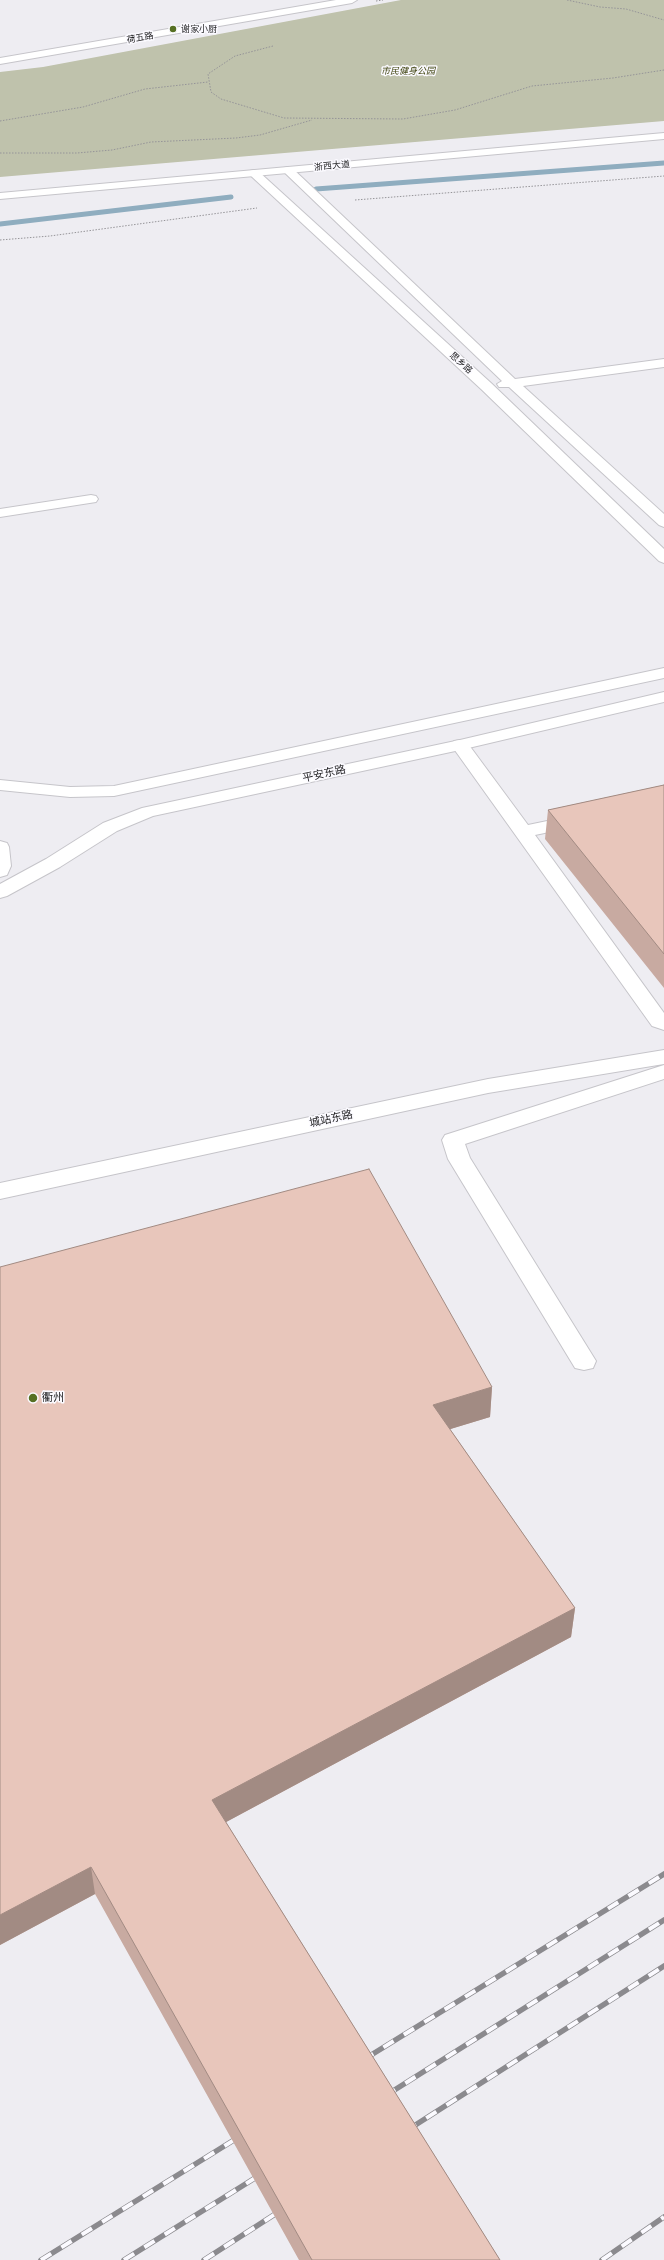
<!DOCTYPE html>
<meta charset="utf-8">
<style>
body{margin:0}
canvas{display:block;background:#eeedf2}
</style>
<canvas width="664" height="2260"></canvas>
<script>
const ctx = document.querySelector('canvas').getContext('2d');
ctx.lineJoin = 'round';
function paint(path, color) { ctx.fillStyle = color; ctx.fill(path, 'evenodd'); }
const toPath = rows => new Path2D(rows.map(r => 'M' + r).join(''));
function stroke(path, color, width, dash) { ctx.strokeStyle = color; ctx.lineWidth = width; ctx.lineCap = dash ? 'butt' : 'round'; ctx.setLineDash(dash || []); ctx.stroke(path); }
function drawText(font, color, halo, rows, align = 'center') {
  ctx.font = font + ' "IBM Plex Serif","Noto Sans SC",serif'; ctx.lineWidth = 3; ctx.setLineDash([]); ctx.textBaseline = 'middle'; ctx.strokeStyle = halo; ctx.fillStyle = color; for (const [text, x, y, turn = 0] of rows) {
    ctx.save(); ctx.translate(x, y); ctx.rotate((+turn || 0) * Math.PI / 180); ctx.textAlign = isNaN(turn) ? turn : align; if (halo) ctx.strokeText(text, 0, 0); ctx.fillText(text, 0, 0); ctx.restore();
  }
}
const green = toPath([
 [401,0,664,0,664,121,0,177,0,72,43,67]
]);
const stream = toPath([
 [316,189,664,163],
 [0,224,231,197]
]);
const path = toPath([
 [567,0,600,7,626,9,664,20],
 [376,1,383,0],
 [273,46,235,56,208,74,211,92,221,99,284,118,403,119,455,110,532,86,613,78,664,70],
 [0,121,83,107,145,89,208,82],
 [0,153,77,153,112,150,151,142,236,138,260,135,312,120],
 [355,200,664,176],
 [0,240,50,236,257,208]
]);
const minor = toPath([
 [336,0,357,0,352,3,0,64,0,58,336,0],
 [288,167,292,168,515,379,664,359,664,367,523,386,664,514,664,527,659,525,509,387,499,387,497,384,502,381,284,172,283,170,284,168,288,167],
 [254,170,258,171,491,383,664,549,664,563,659,561,481,389,250,175,248,173,250,171,254,170],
 [91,495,96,496,98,499,96,502,0,517,0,509,91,495],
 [460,740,466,741,528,825,576,815,583,817,585,821,583,825,535,835,664,1013,664,1030,652,1026,454,749,451,745,454,741,460,740],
 [664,1050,664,1064,488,1093,0,1199,0,1183,488,1079,664,1050],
 [664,1065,664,1079,465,1144,470,1158,596,1361,593,1368,584,1370,575,1368,448,1159,442,1140,445,1135,664,1065]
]);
const major = toPath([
 [664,668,664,678,114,796,70,797,0,790,0,780,70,787,114,786,664,668],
 [664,692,664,702,460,750,153,816,117,831,60,867,7,896,0,898,0,884,46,859,103,823,142,808,460,740,664,692],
 [0,841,7,843,9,847,11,866,7,875,0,877,0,841]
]);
const highway = toPath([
 [664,133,664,139,0,199,0,193,664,133]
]);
const rail = toPath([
 [363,2060,664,1874],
 [385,2096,664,1920],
 [406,2131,664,1966],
 [41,2260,242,2135],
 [124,2260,263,2173],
 [204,2260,283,2209],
 [602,2260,664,2217]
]);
const wall = toPath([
 [664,785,664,988,545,839,548,810],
 [0,1267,492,1387,490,1417,450,1429,575,1608,571,1637,226,1822,500,2260,299,2260,95,1894,0,1945]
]);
const shadedWall = toPath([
 [492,1387,490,1417,431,1435,433,1405],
 [575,1608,571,1637,215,1828,212,1800],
 [91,1867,95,1894,0,1945,0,1915]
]);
const building = toPath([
 [664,785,664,954,548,810,664,785],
 [369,1169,492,1387,433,1405,575,1608,212,1800,500,2260,312,2260,91,1867,0,1915,0,1267,369,1169]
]);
const markers = [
 [173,29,4,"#567023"],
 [33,1398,5,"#567023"]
];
const farPoinames = [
 ["谢家小厨",181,29]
];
const farStreetnames = [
 ["荷五路",140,38,-10],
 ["浙西大道",332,166,-5],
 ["思乡路",461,363,42]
];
const farParknames = [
 ["市民健身公园",408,71]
];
const streetNames = [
 ["平安东路",324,774,-12],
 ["城站东路",331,1119,-12]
];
const poiNames = [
 ["衢州",42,1398]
];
paint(green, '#bfc2ac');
stroke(stream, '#8fadbf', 5);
stroke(minor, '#c6c5ca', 2);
stroke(major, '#c6c5ca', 2);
stroke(highway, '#c6c5ca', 2);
stroke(path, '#959498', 1, [1.5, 1.5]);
paint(minor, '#fff');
paint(major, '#fff');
paint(highway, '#fff');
stroke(rail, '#8b8a8e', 5.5);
stroke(rail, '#fbfaff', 4, [12]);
paint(wall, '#c8aaa1');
paint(shadedWall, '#a28b83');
paint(building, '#e8c6bb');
stroke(building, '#a28b83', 1);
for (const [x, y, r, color] of markers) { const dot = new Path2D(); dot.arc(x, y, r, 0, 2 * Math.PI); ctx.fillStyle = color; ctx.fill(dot); stroke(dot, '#fbfaff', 1.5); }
drawText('9px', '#252527', '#fbfaff', farPoinames, 'left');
drawText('9px', '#252527', '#fbfaff', farStreetnames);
drawText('italic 9px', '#3f430f', '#fbfaff', farParknames);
drawText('11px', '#252527', '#fbfaff', streetNames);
drawText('11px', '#252527', '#fbfaff', poiNames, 'left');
</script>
